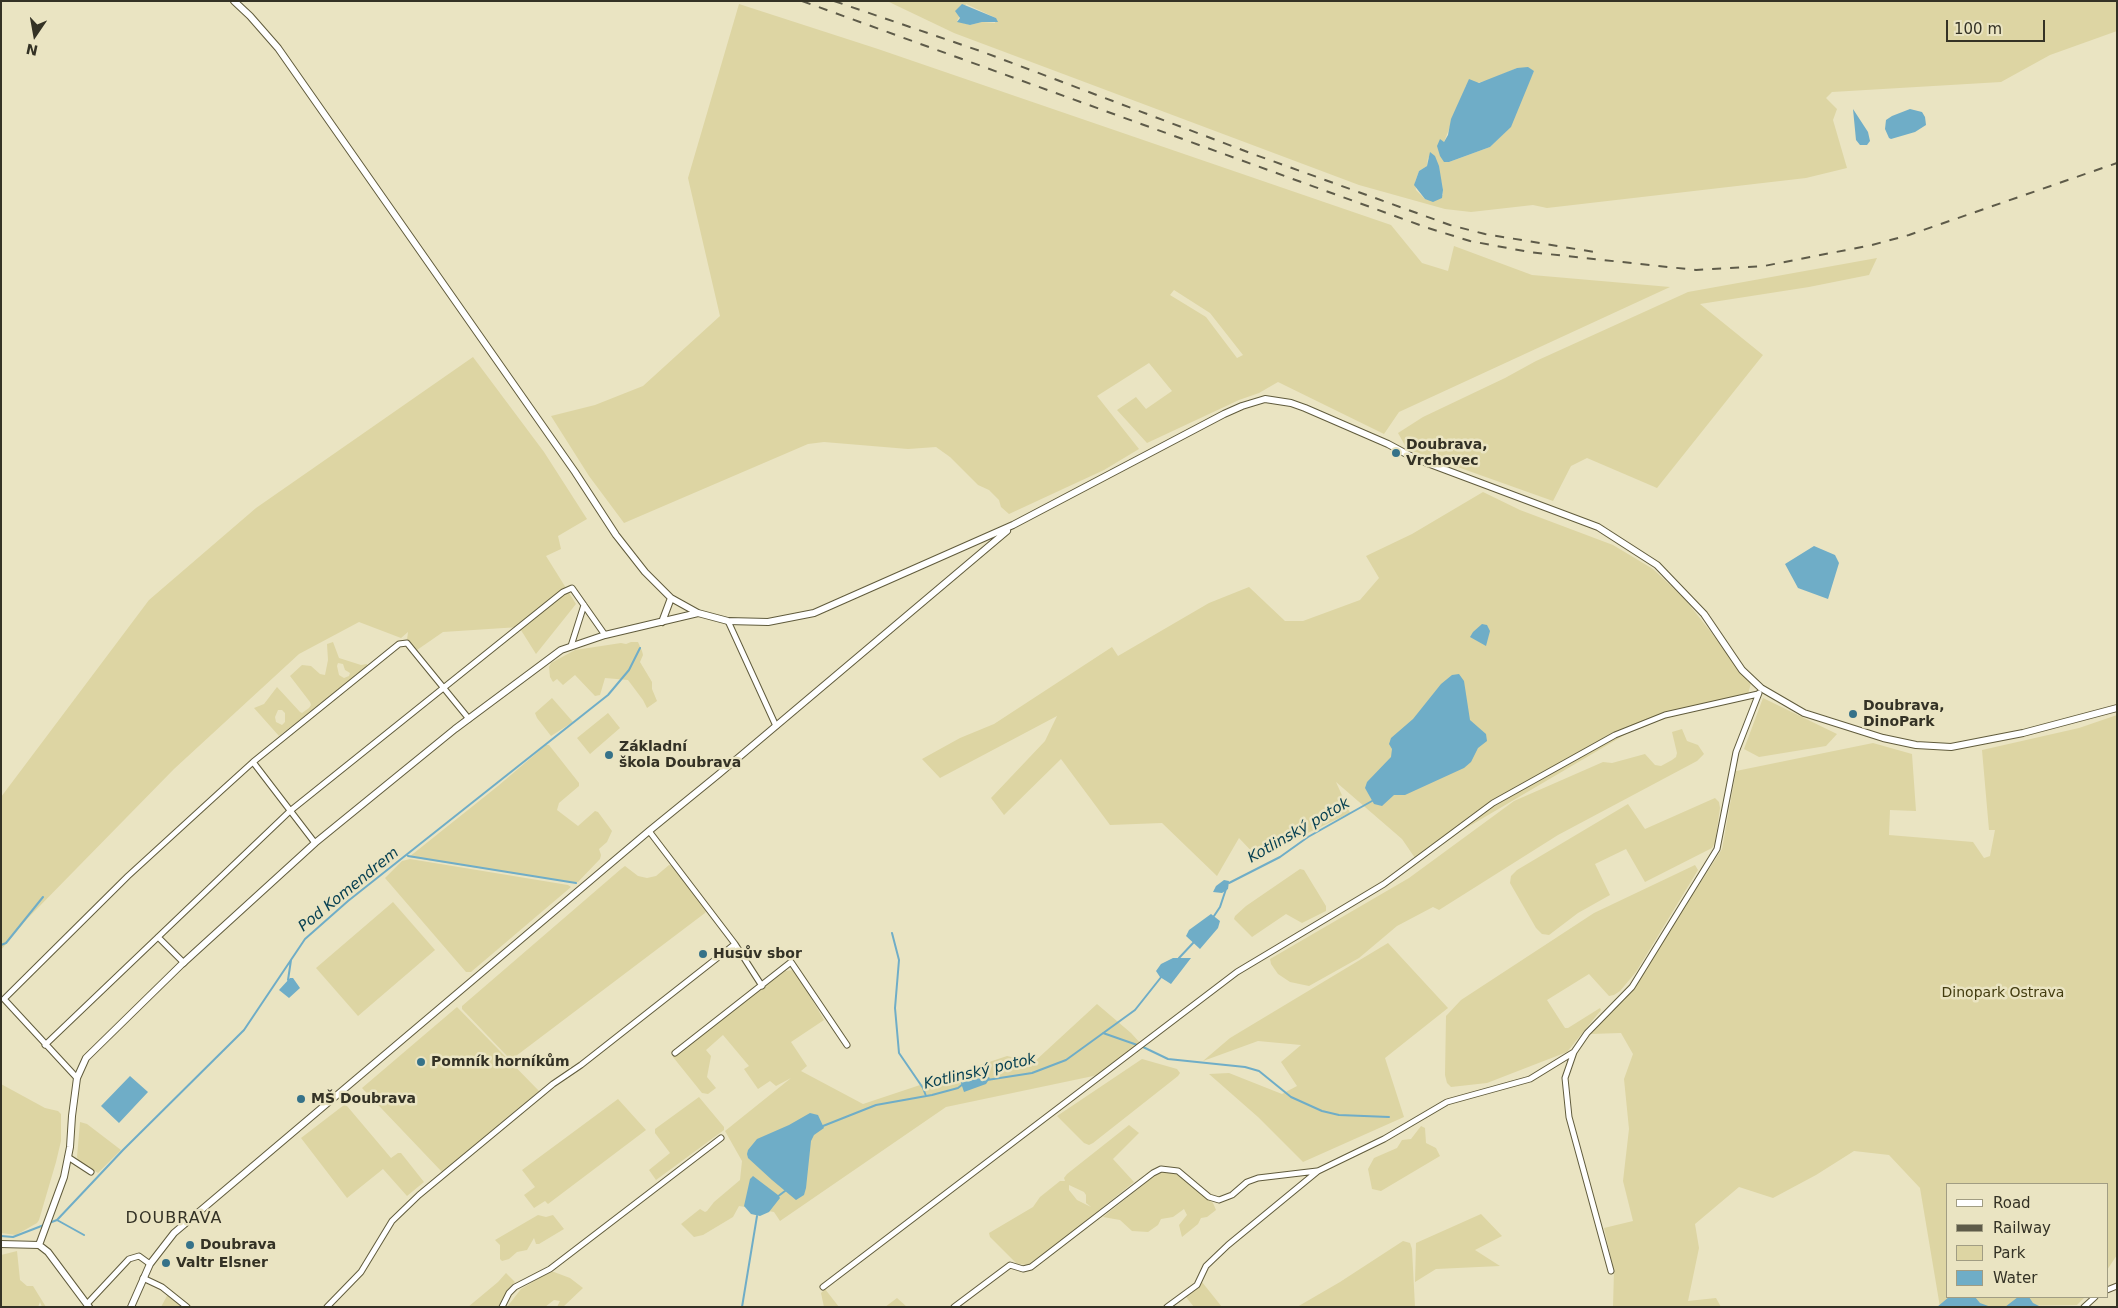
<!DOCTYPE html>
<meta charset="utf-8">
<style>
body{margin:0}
#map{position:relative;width:2118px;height:1308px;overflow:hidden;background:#eae4c2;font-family:"DejaVu Sans",sans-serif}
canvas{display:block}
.frame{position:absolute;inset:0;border:2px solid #343225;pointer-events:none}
.legend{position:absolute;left:1946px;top:1183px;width:162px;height:115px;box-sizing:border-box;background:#eae4c2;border:1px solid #a19d83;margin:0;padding:6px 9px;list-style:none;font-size:15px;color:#343225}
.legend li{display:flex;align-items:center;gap:10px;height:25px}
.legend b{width:25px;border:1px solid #a19d83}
.north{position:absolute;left:10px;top:10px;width:50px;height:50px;-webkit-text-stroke:4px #eae4c2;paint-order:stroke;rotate:192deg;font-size:14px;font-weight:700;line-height:20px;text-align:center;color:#343225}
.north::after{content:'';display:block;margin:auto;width:18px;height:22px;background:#343225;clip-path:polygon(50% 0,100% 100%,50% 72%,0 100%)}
.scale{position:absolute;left:1946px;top:20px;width:99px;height:22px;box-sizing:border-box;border:2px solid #343225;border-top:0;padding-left:6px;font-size:15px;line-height:18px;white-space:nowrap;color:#343225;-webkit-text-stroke:4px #eae4c2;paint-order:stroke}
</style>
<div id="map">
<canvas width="2118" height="1308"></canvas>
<div class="frame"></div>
<ul class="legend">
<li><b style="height:6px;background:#fff"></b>Road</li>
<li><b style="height:6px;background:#5e5b49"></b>Railway</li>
<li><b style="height:14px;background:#ddd5a3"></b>Park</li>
<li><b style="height:14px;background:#6fadc7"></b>Water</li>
</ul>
<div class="north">N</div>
<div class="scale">100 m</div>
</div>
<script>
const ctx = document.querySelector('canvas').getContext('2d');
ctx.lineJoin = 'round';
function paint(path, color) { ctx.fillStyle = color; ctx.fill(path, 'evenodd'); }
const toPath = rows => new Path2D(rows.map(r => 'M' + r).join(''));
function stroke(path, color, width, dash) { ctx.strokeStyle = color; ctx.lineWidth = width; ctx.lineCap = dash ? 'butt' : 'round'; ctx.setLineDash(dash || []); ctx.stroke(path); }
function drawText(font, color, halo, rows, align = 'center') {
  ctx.font = font + ' "DejaVu Sans",sans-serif'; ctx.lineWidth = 5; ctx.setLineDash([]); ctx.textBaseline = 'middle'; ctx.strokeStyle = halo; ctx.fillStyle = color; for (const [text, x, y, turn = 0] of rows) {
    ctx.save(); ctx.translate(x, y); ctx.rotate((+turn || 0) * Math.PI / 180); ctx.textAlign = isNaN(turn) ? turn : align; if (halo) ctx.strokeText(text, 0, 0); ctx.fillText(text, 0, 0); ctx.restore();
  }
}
const green = toPath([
 [887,1,2117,1,2117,31,2050,55,2001,82,1832,92,1826,98,1837,109,1833,120,1847,168,1806,178,1547,208,1533,205,1471,212,1445,209,1359,185,954,33],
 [966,4,996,18,995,23,982,22,970,25,957,21],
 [1517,68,1534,71,1505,132,1490,147,1449,162,1444,162,1444,142,1466,86,1492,79],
 [1428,157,1442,183,1443,195,1425,199,1416,190,1415,182,1419,171,1427,166],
 [739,4,878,49,1391,225,1422,263,1448,271,1454,246,1532,275,1670,287,1399,412,1384,434,1278,382,1259,393,1239,400,1147,443,1117,410,1136,397,1146,409,1172,391,1149,363,1097,396,1139,449,1104,470,1009,514,1001,507,999,500,989,490,978,485,950,457,936,447,908,449,824,442,808,444,624,523,589,476,551,416,595,405,643,386,720,316,688,178],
 [1174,290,1210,313,1243,355,1237,358,1206,317,1170,295],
 [1877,258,1869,275,1809,287,1700,304,1763,355,1657,488,1587,458,1571,466,1553,501,1407,449,1398,433,1423,417,1505,378,1536,361,1688,292],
 [473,357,544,452,587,519,558,536,561,549,546,556,576,604,536,654,519,627,443,632,417,650,407,640,408,632,401,638,359,622,299,654,174,769,27,919,1,950,1,797,149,600,256,508],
 [1483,492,1520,510,1613,545,1653,569,1684,598,1751,683,1748,694,1638,727,1415,858,1402,839,1336,782,1350,813,1257,857,1239,838,1217,876,1162,823,1110,825,1061,759,1004,815,991,798,1045,741,1057,716,940,778,922,759,960,738,994,724,1112,647,1118,656,1209,603,1249,587,1285,621,1303,621,1360,600,1379,578,1366,556,1412,534],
 [333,642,339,658,361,665,367,664,367,667,279,736,254,708,264,704,277,687,300,712,302,713,309,708,311,705,310,702,290,676,302,665,311,666,320,674,325,675,328,660,327,644],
 [338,663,343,664,345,670,350,673,349,676,344,678,339,675,337,666],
 [278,710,282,710,285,713,285,722,282,725,276,722,275,717],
 [631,642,638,642,642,651,643,655,640,662,652,682,652,689,657,701,647,708,643,700,628,680,605,678,600,695,595,696,575,675,563,685,557,679,553,682,550,677,549,667,551,663,575,650,621,643,626,644],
 [552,698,573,722,551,736,537,718,535,713],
 [1763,698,1837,734,1826,746,1759,757,1744,749],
 [608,713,620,728,590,754,577,738],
 [2117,715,2117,1255,2107,1270,2107,1184,1947,1184,1947,1297,2085,1297,2077,1305,1940,1307,1920,1188,1889,1155,1854,1151,1816,1175,1773,1198,1739,1187,1695,1224,1699,1248,1688,1301,1716,1298,1721,1307,1613,1307,1614,1271,1604,1228,1633,1221,1623,1181,1629,1129,1624,1079,1633,1054,1621,1033,1590,1034,1629,994,1722,849,1736,771,1873,743,1912,754,1916,811,1890,810,1889,835,1973,842,1984,858,1990,856,1995,830,1989,830,1982,750,2079,728],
 [1682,729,1687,741,1698,745,1704,754,1697,761,1558,835,1439,910,1433,907,1397,926,1359,958,1309,986,1290,982,1278,974,1271,964,1270,959,1409,878,1514,801,1603,762,1612,763,1645,754,1655,765,1661,766,1672,760,1676,757,1677,753,1672,732],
 [546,745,549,745,579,783,579,786,559,803,557,810,578,826,595,811,598,812,612,831,607,842,599,849,601,855,600,859,578,882,574,883,409,857,498,786],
 [1715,798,1719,802,1720,808,1715,843,1712,848,1645,882,1626,849,1595,864,1610,895,1578,913,1549,935,1542,934,1536,928,1510,883,1511,876,1517,870,1628,804,1645,829],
 [410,859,568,885,571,887,471,972,466,972,385,878,402,861],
 [669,865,673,866,706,911,705,913,512,1059,508,1057,462,1009,462,1006,621,869,625,866,638,876,647,878,656,876],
 [1695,865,1698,870,1636,972,1620,991,1614,995,1609,996,1589,974,1547,1000,1565,1028,1568,1028,1600,1008,1601,1010,1567,1052,1487,1083,1451,1087,1447,1083,1445,1075,1446,1016,1461,1000,1594,913],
 [1300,869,1304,870,1326,906,1326,911,1302,923,1286,914,1252,937,1234,919,1235,916,1246,906],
 [393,902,435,950,358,1016,316,968],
 [1388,943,1448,1008,1385,1058,1404,1117,1303,1162,1258,1117,1209,1074,1229,1073,1282,1094,1297,1086,1281,1062,1301,1045,1258,1041,1203,1061,1230,1038],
 [793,970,800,979,824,1020,791,1042,807,1066,801,1071,863,1104,1007,1056,1034,1062,1097,1004,1131,1033,1142,1045,1098,1075,946,1107,780,1221,774,1212,739,1206,733,1217,703,1235,694,1237,681,1224,700,1209,705,1212,707,1211,714,1202,740,1180,742,1161,725,1131,791,1078,776,1086,770,1081,758,1089,744,1069,749,1066,723,1035,706,1050,711,1056,707,1077,716,1088,708,1094,702,1093,673,1057,785,971],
 [457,1007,539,1091,442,1172,362,1088],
 [1142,1059,1177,1069,1180,1073,1178,1076,1093,1143,1089,1145,1084,1143,1057,1116],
 [1,1084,45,1108,58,1111,61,1114,61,1141,56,1162,39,1220,37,1223,16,1235,1,1233],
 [699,1097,724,1127,724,1130,656,1180,649,1170,670,1153,655,1133,655,1129],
 [618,1099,646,1130,548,1204,545,1201,534,1208,524,1195,535,1187,522,1170],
 [344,1105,347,1106,391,1158,398,1153,401,1153,424,1182,407,1196,383,1169,347,1198,301,1138],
 [80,1122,87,1124,121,1150,98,1173,78,1160,77,1157],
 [1129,1125,1139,1133,1113,1159,1134,1182,1036,1261,1029,1265,1017,1264,990,1237,989,1233,1033,1207,1040,1197,1060,1181,1065,1181,1064,1178,1067,1174],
 [1069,1185,1084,1192,1086,1195,1086,1203,1091,1207,1077,1200,1069,1190],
 [1421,1126,1425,1128,1426,1143,1436,1148,1440,1156,1381,1191,1372,1189,1368,1169,1374,1158,1397,1148,1402,1140,1411,1139],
 [1162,1172,1174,1172,1213,1203,1216,1210,1207,1217,1201,1218,1198,1224,1182,1237,1179,1225,1187,1215,1184,1209,1173,1217,1161,1219,1158,1225,1148,1232,1132,1231,1120,1220,1103,1217,1154,1176],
 [1481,1214,1502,1236,1475,1250,1500,1266,1436,1269,1415,1282,1416,1243],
 [538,1215,546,1217,553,1215,564,1229,539,1244,536,1244,534,1238,527,1250,517,1252,509,1259,502,1261,500,1259,500,1245,495,1240],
 [1403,1241,1410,1243,1412,1249,1415,1307,1297,1307,1340,1282],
 [17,1251,20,1280,27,1286,33,1286,46,1307,42,1307,40,1302,38,1307,1,1307,1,1255],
 [549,1272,554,1272,570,1278,583,1288,563,1307,557,1307,560,1301,554,1300,545,1307,507,1307,521,1289],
 [506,1273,515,1282,507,1291,498,1307,468,1307,498,1282],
 [1202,1282,1222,1307,1194,1307,1186,1297],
 [825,1289,839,1307,824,1307,821,1293],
 [168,1294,185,1307,161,1307],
 [897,1298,907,1307,885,1307]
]);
const water = toPath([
 [962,4,996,18,998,22,982,22,970,25,957,22,960,18,955,11],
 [1528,67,1534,71,1511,127,1490,147,1449,162,1444,162,1440,156,1437,146,1440,139,1444,142,1448,135,1451,119,1469,79,1479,83,1517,68],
 [1853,109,1868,132,1870,141,1867,145,1860,145,1856,140],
 [1910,109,1922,112,1925,117,1926,125,1915,132,1891,139,1889,138,1885,129,1886,120,1892,116],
 [1430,152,1435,156,1439,166,1443,190,1442,198,1433,202,1425,199,1414,185,1419,171,1427,166],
 [1814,546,1835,555,1839,563,1828,599,1798,588,1785,564],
 [1482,624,1487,625,1490,631,1486,646,1470,637,1473,632],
 [1459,674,1464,681,1470,720,1486,734,1487,741,1478,748,1471,762,1464,768,1405,795,1394,795,1382,806,1374,804,1365,788,1367,782,1391,757,1392,749,1389,744,1391,738,1413,719,1441,684,1452,675],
 [1224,880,1229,881,1228,889,1222,893,1213,892,1216,886],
 [1211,914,1220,921,1218,928,1200,949,1186,936,1189,930],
 [1173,958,1191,958,1171,984,1160,977,1156,971,1161,964],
 [290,978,293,978,300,988,289,998,279,990],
 [130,1076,148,1092,119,1123,101,1106],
 [988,1077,990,1078,986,1084,964,1092,960,1080],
 [810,1113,818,1115,824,1128,814,1135,811,1141,806,1188,804,1195,796,1200,772,1180,748,1158,747,1154,748,1150,757,1139,789,1125],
 [753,1176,778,1195,780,1198,769,1212,760,1216,751,1214,744,1206,750,1179],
 [1949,1297,1975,1297,1980,1303,1991,1307,1937,1307],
 [2018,1297,2029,1297,2033,1303,2041,1307,2005,1307]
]);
const stream = toPath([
 [408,856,576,883],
 [1229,883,1280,857,1308,837,1372,801],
 [1214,916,1220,907,1226,889],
 [892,933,899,960,895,1008,899,1053,923,1088,926,1096],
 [1,945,6,943,43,897],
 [1179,958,1194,942],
 [288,980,291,960],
 [1103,1033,1143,1047,1168,1059,1245,1067,1259,1071,1291,1097,1322,1111,1339,1115,1389,1117],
 [987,1080,1032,1073,1066,1060,1135,1010,1162,976],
 [823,1126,876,1105,932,1095,958,1088,963,1084],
 [777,1197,785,1191],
 [57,1220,123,1150,244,1030,305,939,348,901,608,695,629,670,640,648],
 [49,1223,57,1220,84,1235],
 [1,1236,13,1237,44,1225],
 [742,1307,757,1216]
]);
const minor = toPath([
 [728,621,776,726],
 [571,646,584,605],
 [253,762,315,843],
 [649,831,735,944,762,986],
 [158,937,184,963],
 [45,1045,290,811,563,592,572,588,605,635],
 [675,1053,791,962,847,1045],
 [77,1078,4,999,128,876,221,791,253,762,399,644,407,643,469,719],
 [68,1157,91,1172],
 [1611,1271,1569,1117,1565,1078,1574,1052,1587,1033,1632,987,1717,849,1736,752,1759,693],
 [143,1278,162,1287,187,1307],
 [823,1287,1237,972,1384,884,1493,803,1615,735,1665,715,1758,694],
 [2107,1290,2117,1286],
 [87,1304,129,1259,139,1256,150,1264],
 [327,1307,361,1272,392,1221,419,1195,553,1084,581,1065,735,944],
 [502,1307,509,1293,515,1287,550,1269,721,1138],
 [954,1307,1010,1265,1023,1269,1031,1267,1153,1173,1161,1169,1178,1171,1209,1197,1219,1200,1232,1195,1247,1182,1258,1178,1317,1171],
 [1167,1307,1197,1285,1206,1266,1228,1245,1318,1171,1384,1139,1447,1102,1530,1079,1574,1052],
 [2084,1307,2095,1297]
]);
const tertiary = toPath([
 [234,1,250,16,278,48,575,472,616,535,645,572,671,598,698,613,728,621,768,622,814,613,1013,525,1224,414,1242,406,1265,399,1291,403,1305,408,1388,444,1414,458,1598,527,1657,565,1704,614,1742,670,1761,688,1804,713,1883,738,1916,745,1951,747,2023,733,2117,708],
 [662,622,671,598],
 [1,1244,39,1245,48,1252,89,1307],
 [39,1245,64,1177,70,1147,72,1116,77,1078,86,1058,181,965,315,843,455,729,561,650,605,635,698,613],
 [131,1307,150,1264,174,1233,649,831,719,774,1007,531]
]);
const rail = toPath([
 [802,1,1428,228,1470,241,1529,252,1696,270,1764,266,1872,245,1909,235,2117,163],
 [834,1,983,52,1253,154,1450,225,1485,234,1594,252]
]);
const markers = [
 [1396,453,5,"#367289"],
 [1853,714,5,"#367289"],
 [609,755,5,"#367289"],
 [703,954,5,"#367289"],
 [421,1062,5,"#367289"],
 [301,1099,5,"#367289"],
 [190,1245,5,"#367289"],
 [166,1263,5,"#367289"]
];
const poiNames = [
 ["Doubrava,",1406,445],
 ["Vrchovec",1406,461],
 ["Doubrava,",1863,706],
 ["DinoPark",1863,722],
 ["Základní",619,747],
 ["škola Doubrava",619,763],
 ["Husův sbor",713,954],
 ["Pomník horníkům",431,1062],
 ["MŠ Doubrava",311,1099],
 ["Doubrava",200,1245],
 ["Valtr Elsner",176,1263]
];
const parkNames = [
 ["Dinopark Ostrava",2003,993]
];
const waterNames = [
 ["Kotlinský potok",1299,831,-30],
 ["Pod Komendrem",349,890,-39],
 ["Kotlinský potok",980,1072,-13]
];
const quarterNames = [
 ["DOUBRAVA",174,1219]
];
paint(green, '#ddd5a3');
paint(water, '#6fadc7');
stroke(stream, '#6fadc7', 2);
stroke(minor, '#605b3c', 7);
stroke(tertiary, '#605b3c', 8);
stroke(minor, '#fff', 5);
stroke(tertiary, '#fff', 6);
stroke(rail, '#5e5b49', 2, [9, 9]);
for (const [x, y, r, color] of markers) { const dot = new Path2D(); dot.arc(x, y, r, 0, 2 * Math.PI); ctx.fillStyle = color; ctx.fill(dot); stroke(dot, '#eae4c2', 2); }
drawText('bold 14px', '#343225', '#eae4c2', poiNames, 'left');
drawText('14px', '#433c0f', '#eae4c2', parkNames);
drawText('italic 15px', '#043e50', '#eae4c2', waterNames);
ctx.letterSpacing = '1px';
drawText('16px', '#343225', '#eae4c2', quarterNames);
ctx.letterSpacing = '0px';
</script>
